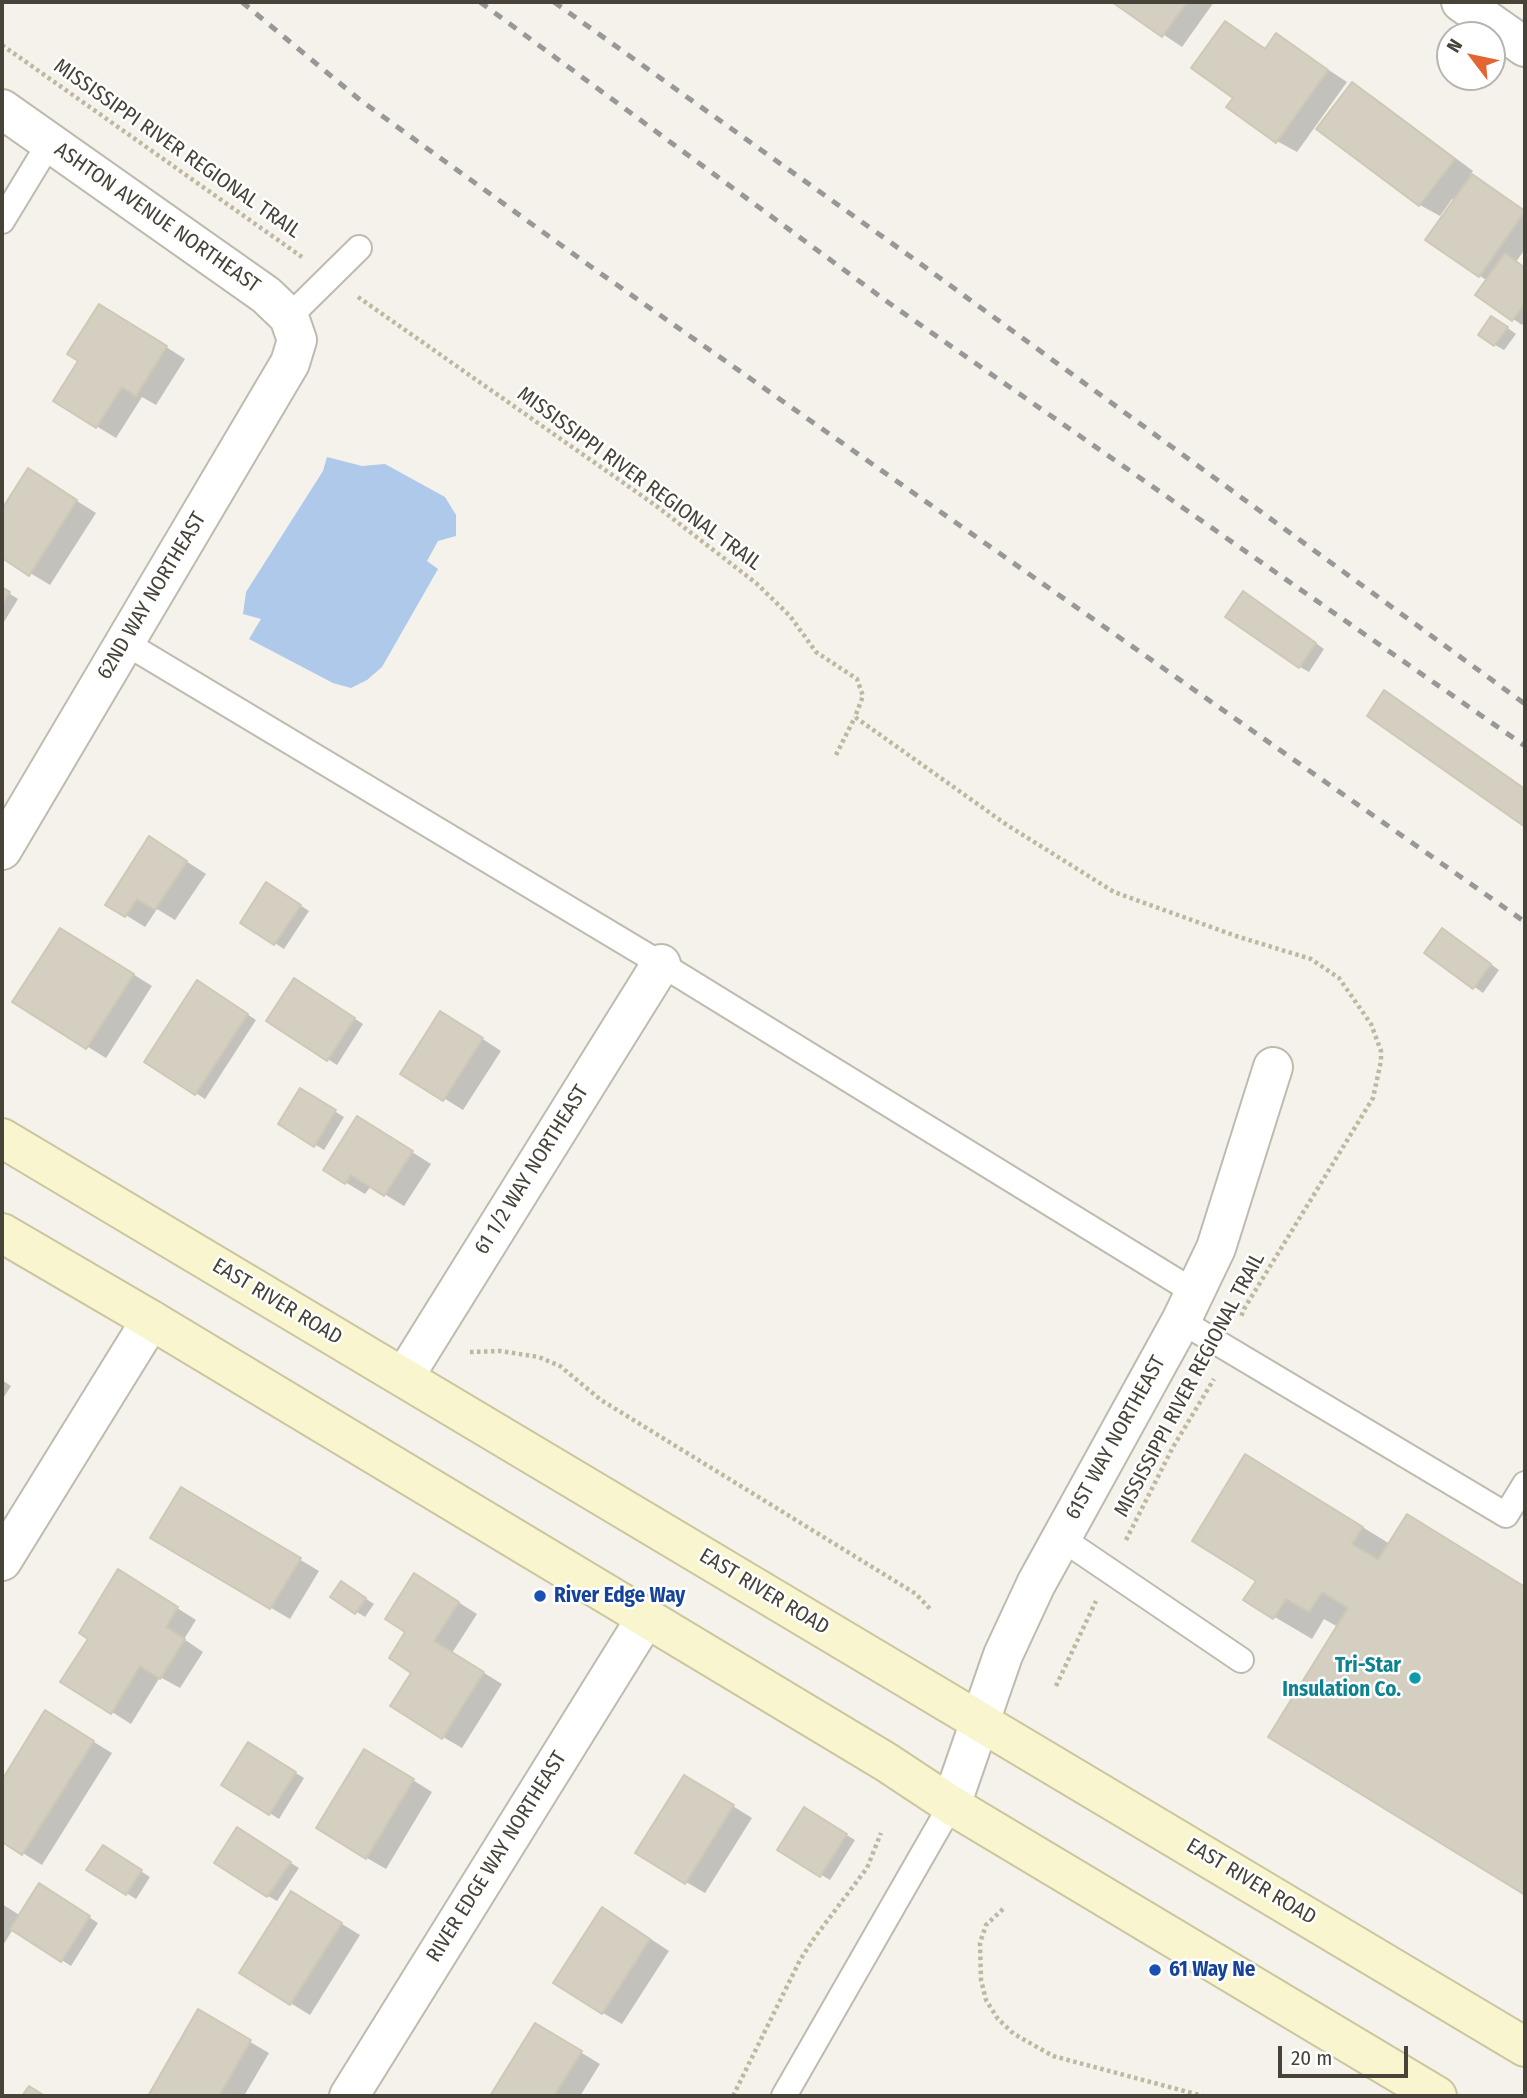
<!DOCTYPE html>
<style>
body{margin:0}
#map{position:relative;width:1527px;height:2098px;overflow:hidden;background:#f4f2eb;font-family:"Fira Sans Condensed",sans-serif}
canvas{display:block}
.frame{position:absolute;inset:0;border:4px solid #474339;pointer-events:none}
.north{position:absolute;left:1436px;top:21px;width:70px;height:70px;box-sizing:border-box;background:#fff;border:2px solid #b5b4b0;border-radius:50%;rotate:302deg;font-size:19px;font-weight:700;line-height:28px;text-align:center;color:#474339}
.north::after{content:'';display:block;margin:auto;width:24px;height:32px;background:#e36532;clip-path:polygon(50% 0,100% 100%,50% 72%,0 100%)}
.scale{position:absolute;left:1278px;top:2046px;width:130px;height:32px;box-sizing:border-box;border:4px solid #474339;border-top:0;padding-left:9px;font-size:21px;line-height:24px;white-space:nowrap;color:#474339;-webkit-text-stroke:5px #fff;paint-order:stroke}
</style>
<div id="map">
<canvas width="1527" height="2098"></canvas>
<div class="frame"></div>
<div class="north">N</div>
<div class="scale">20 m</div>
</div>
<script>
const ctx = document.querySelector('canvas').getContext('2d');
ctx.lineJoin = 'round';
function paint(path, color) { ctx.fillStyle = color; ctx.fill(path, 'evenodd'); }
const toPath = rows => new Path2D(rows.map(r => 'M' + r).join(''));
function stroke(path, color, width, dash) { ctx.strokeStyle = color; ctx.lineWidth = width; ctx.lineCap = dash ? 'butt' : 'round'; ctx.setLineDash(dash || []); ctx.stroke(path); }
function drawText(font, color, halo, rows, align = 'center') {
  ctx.font = font + ' "Fira Sans Condensed",sans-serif'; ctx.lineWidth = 5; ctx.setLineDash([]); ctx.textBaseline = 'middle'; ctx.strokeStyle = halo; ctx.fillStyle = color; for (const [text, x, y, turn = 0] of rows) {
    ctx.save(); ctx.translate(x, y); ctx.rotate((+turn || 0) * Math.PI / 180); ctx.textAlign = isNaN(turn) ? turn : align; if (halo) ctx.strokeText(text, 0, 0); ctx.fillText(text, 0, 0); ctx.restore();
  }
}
const water = toPath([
 [327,457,362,466,385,464,445,497,456,515,456,536,438,541,427,561,438,569,382,667,367,680,351,688,333,683,249,639,261,619,243,614,246,592,323,471]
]);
const shadow = toPath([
 [1115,2,1214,2,1182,47],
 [1226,23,1267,49,1277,36,1347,82,1297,152,1277,141,1235,98],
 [1352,84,1371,95,1473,171,1470,175,1525,211,1525,249,1516,262,1525,268,1525,321,1522,325,1478,295,1488,281,1480,276,1455,201,1452,199,1440,216,1420,205,1318,129],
 [119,317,185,359,156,405,142,397,116,438,55,401],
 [1501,323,1516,334,1504,350,1495,345],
 [28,470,96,513,50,585,2,556,2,512],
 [2,589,18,599,2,625],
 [1253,599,1324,649,1309,672,1300,667],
 [169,850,206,874,175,920,157,909,145,927,108,904],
 [276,889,309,911,284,949,242,922],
 [1451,936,1499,970,1483,993,1426,952],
 [80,941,152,986,106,1058,15,1002],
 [304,986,363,1024,337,1065,268,1021],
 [206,987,256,1020,205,1099,146,1061],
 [460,1024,501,1051,463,1110,403,1073],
 [301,1090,344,1117,324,1150,280,1123],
 [377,1130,431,1164,404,1206,371,1186,365,1194,325,1170],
 [2,1380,11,1386,2,1400],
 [1283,1478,1390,1544,1445,1538,1525,1587,1525,1893,1271,1736,1338,1627,1324,1619,1312,1639,1246,1600,1258,1580],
 [182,1489,319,1571,290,1619,152,1538],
 [138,1583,196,1620,184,1639,203,1652,180,1688,160,1677,131,1724,112,1712],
 [433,1586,477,1614,452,1653,502,1684,462,1748,443,1737,414,1672],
 [351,1589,374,1604,365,1617,333,1597],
 [46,1713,112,1753,42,1865,2,1840,2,1784],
 [249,1744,304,1778,279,1819,224,1784],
 [384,1762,432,1792,386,1869,367,1858],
 [704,1788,752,1818,705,1893,686,1882],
 [804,1810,855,1840,830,1880,780,1850],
 [247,1835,299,1868,277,1901,268,1896],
 [112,1853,150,1877,136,1899,89,1870],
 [49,1891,98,1923,71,1966,13,1929,2,1947,2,1904,21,1916],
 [311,1905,360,1935,310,2015,241,1973],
 [622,1920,669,1951,622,2024,603,2013],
 [199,2012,269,2053,244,2096,150,2096],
 [536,2025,600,2064,580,2096,492,2096]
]);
const building = toPath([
 [1112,2,1187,2,1162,37,1112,2],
 [1225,21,1265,49,1276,33,1328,70,1276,143,1226,107,1233,98,1191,68,1225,21],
 [1352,82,1455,159,1419,206,1316,129,1352,82],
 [1472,174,1525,211,1479,277,1425,240,1472,174],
 [1505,253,1525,268,1525,303,1512,321,1475,295,1505,253],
 [99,304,167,346,136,396,122,387,96,428,53,401,78,361,67,354,99,304],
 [1491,316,1508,327,1494,346,1478,335,1491,316],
 [28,468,77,500,29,576,2,558,2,509,28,468],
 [2,587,10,592,2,605,2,587],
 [1243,591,1316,643,1299,668,1225,617,1243,591],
 [1384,690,1525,789,1525,827,1367,716,1384,690],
 [149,836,187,861,155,910,137,899,125,917,105,905,149,836],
 [266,882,301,905,274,945,240,923,266,882],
 [60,928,134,974,86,1049,12,1002,60,928],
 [1442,928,1491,964,1473,989,1424,953,1442,928],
 [294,978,355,1018,327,1061,266,1021,294,978],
 [197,980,248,1014,195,1095,144,1062,197,980],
 [440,1011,483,1038,443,1101,400,1074,440,1011],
 [300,1088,336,1110,314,1147,278,1124,300,1088],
 [357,1116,413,1151,384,1196,351,1175,345,1184,323,1170,357,1116],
 [1245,1454,1363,1527,1352,1544,1378,1560,1407,1514,1525,1587,1525,1895,1268,1737,1348,1608,1322,1592,1309,1612,1286,1599,1273,1619,1243,1600,1256,1581,1192,1541,1245,1454],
 [181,1487,301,1558,270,1609,150,1538,181,1487],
 [118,1569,178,1607,166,1627,185,1639,160,1679,140,1666,111,1714,60,1682,88,1639,79,1633,118,1569],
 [414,1573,459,1602,434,1641,484,1672,442,1739,390,1706,411,1673,389,1658,405,1632,385,1619,414,1573],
 [341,1581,366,1598,355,1614,330,1597,341,1581],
 [45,1710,94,1741,22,1855,2,1842,2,1780,45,1710],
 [248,1742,296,1772,269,1815,221,1785,248,1742],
 [364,1749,414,1779,366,1859,316,1828,364,1749],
 [684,1775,734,1805,685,1884,635,1853,684,1775],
 [804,1807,847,1834,820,1877,777,1850,804,1807],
 [237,1827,291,1862,267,1897,214,1863,237,1827],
 [103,1845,142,1870,126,1895,86,1870,103,1845],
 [39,1883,90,1916,61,1962,10,1929,39,1883],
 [291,1891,342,1923,290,2005,239,1973,291,1891],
 [602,1907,650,1939,602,2014,553,1983,602,1907],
 [198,2009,251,2040,219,2096,148,2096,198,2009],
 [535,2023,582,2051,554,2096,490,2096,535,2023],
 [29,2086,45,2096,22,2096,29,2086]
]);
const path = toPath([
 [2,45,302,257],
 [358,297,655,505,756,583,790,616,816,652,857,679,863,696,855,717,1007,825,1114,892,1236,936,1311,959,1339,978,1371,1024,1381,1051,1381,1061,1373,1098,1244,1309,1241,1317],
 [836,755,855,717],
 [470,1352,500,1351,539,1357,560,1366,601,1400,916,1594,932,1611],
 [1126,1540,1173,1447,1214,1379],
 [1056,1686,1096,1601],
 [1003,1909,986,1925,980,1943,981,1980,986,2000,998,2019,1014,2034,1053,2056,1203,2096],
 [733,2096,800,1960,815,1937,867,1868,881,1833]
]);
const service = toPath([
 [2,221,50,142],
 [289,317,359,248],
 [124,642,661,964,1196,1293],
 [1181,1321,1506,1515,1525,1484],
 [1061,1538,1241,1660],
 [784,2096,951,1805]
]);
const minor = toPath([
 [1461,2,1525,47],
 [2,109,266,295,289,317,297,340,290,363,2,850],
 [404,1377,661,964],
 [2,1561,151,1320],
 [951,1805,1003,1655,1036,1584,1181,1321,1216,1248,1273,1067],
 [349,2096,646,1618]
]);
const secondary = toPath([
 [2,1138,1525,2047],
 [2,1233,151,1320,886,1762,951,1805,1437,2096]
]);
const rail = toPath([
 [242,2,360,100,590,266,1525,922],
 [480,2,889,303,1525,746],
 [554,2,918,262,1525,704]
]);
const markers = [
 [540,1596,7,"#1a4fb4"],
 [1415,1678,7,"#0f9aa8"],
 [1155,1970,7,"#1a4fb4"]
];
const streetNames = [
 ["MISSISSIPPI RIVER REGIONAL TRAIL",177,149,35],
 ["ASHTON AVENUE NORTHEAST",157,218,35],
 ["MISSISSIPPI RIVER REGIONAL TRAIL",639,479,36],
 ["62ND WAY NORTHEAST",152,596,-59],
 ["61 1/2 WAY NORTHEAST",532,1170,-58],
 ["EAST RIVER ROAD",277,1302,31],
 ["MISSISSIPPI RIVER REGIONAL TRAIL",1190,1385,-62],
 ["61ST WAY NORTHEAST",1116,1438,-61],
 ["EAST RIVER ROAD",764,1592,31],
 ["RIVER EDGE WAY NORTHEAST",497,1857,-58],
 ["EAST RIVER ROAD",1251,1882,31]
];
const transitNames = [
 ["River Edge Way",554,1596],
 ["61 Way Ne",1169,1970]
];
const cultureNames = [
 ["Tri-Star",1401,1666],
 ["Insulation Co.",1401,1690]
];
paint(water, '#aec9e9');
paint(shadow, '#0003');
paint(building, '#d4cfc1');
stroke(building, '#cec8b5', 2);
stroke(service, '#bebbae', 28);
stroke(minor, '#bebbae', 42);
stroke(secondary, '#cbc69d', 42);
stroke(path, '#beb8a1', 4.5, [3.5, 3.5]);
stroke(service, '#fff', 24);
stroke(minor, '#fff', 38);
stroke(secondary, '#f9f5cf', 38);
stroke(rail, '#989898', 5, [9, 9]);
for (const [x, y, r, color] of markers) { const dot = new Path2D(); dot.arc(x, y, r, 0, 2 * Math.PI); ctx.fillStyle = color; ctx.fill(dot); stroke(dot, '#fff', 2.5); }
drawText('21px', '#474339', '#fff', streetNames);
drawText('bold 21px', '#164399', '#fff', transitNames, 'left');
drawText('bold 21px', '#0d838f', '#fff', cultureNames, 'right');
</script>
